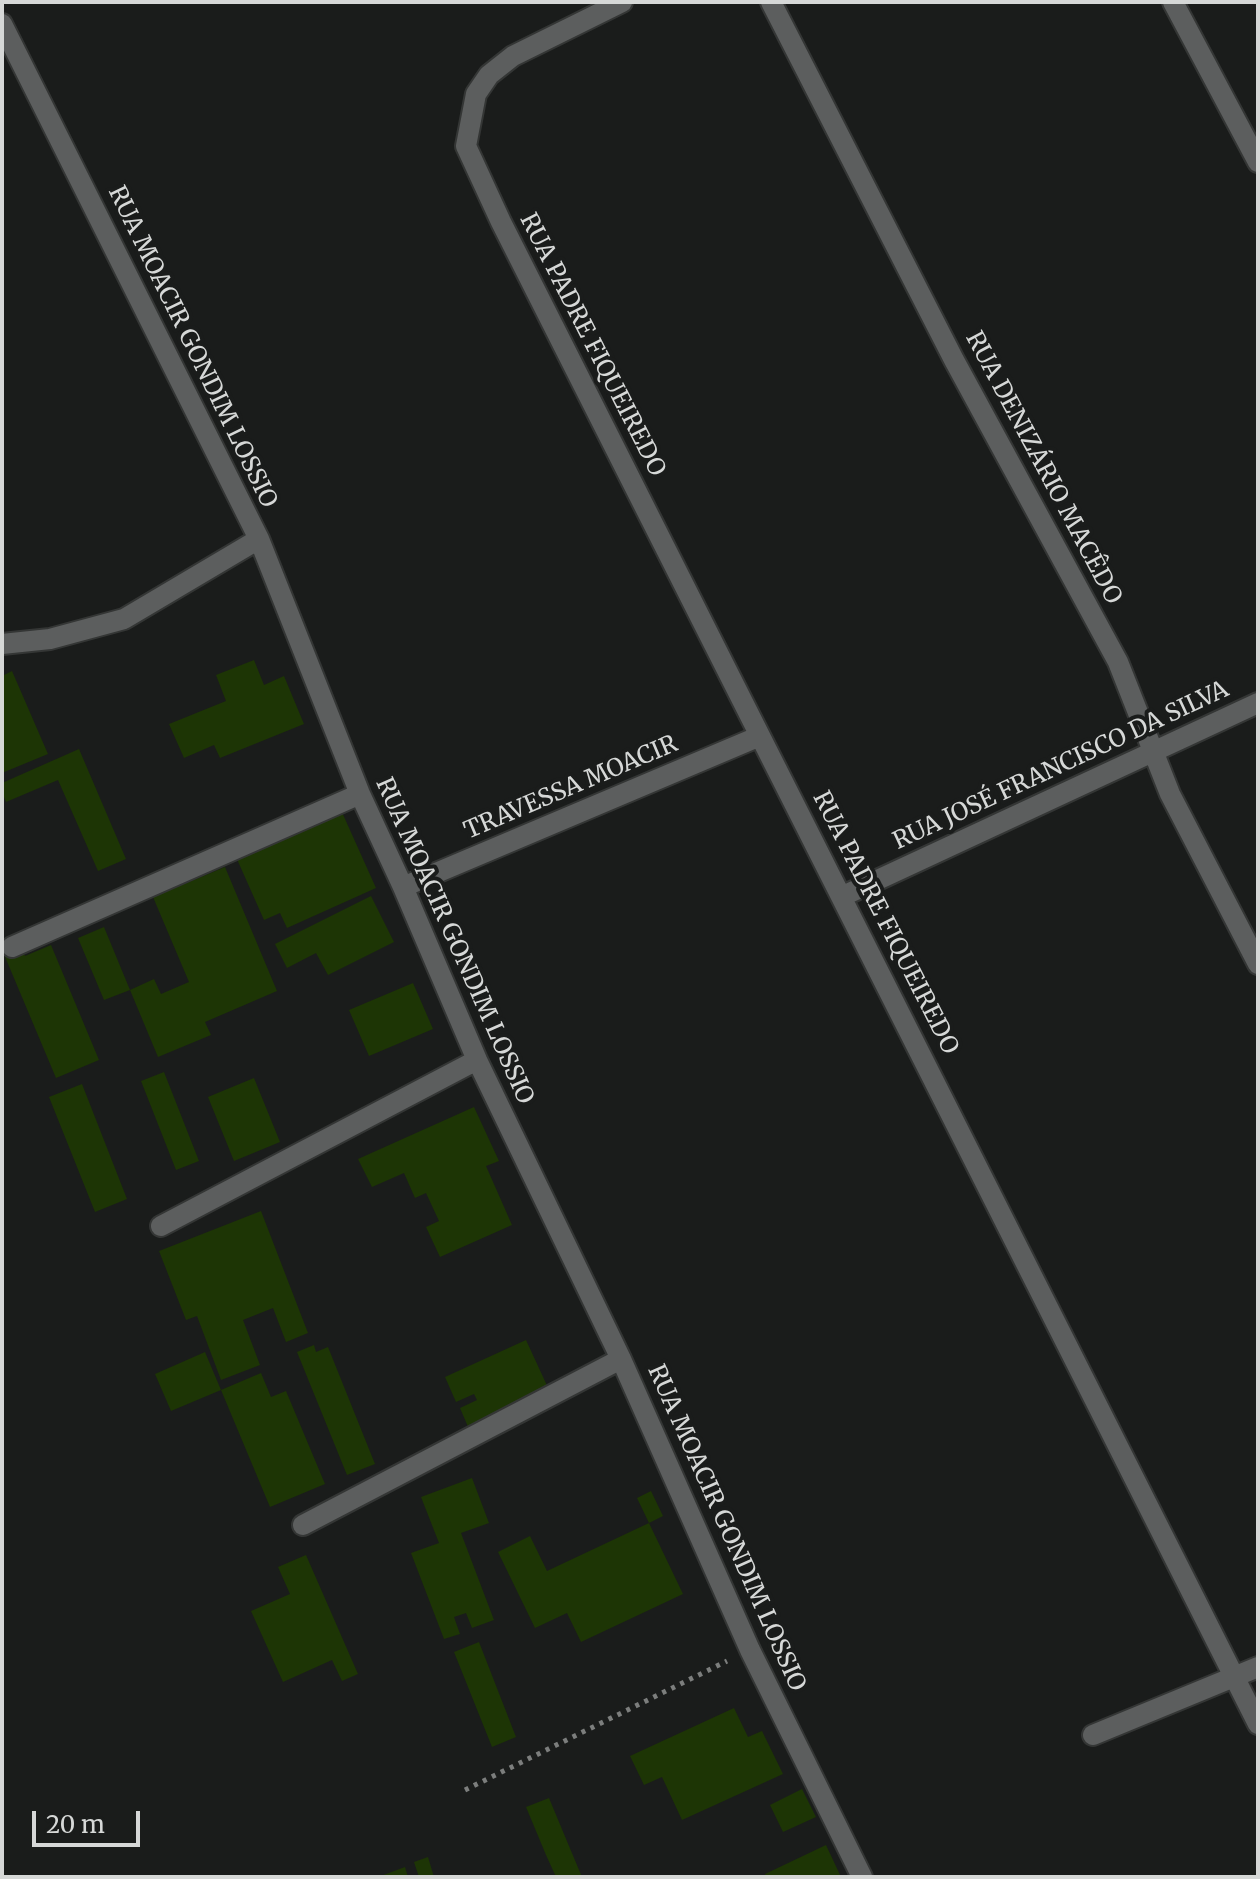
<!DOCTYPE html>
<meta charset="utf-8">
<style>
body{margin:0}
#map{position:relative;width:1260px;height:1879px;overflow:hidden;background:#1a1c1b;font-family:Merriweather,serif}
canvas{display:block}
.frame{position:absolute;inset:0;border:4px solid #d6d8d7;pointer-events:none}
.scale{position:absolute;left:32px;top:1811px;width:108px;height:36px;box-sizing:border-box;border:4px solid #d6d8d7;border-top:0;padding-left:10px;font-size:24px;line-height:28px;white-space:nowrap;color:#d6d8d7;-webkit-text-stroke:6px #1a1c1b;paint-order:stroke}
</style>
<div id="map">
<canvas width="1260" height="1879"></canvas>
<div class="frame"></div>
<div class="scale">20 m</div>
</div>
<script>
const ctx = document.querySelector('canvas').getContext('2d');
ctx.lineJoin = 'round';
function paint(path, color) { ctx.fillStyle = color; ctx.fill(path, 'evenodd'); }
const toPath = rows => new Path2D(rows.map(r => 'M' + r).join(''));
function stroke(path, color, width, dash) { ctx.strokeStyle = color; ctx.lineWidth = width; ctx.lineCap = dash ? 'butt' : 'round'; ctx.setLineDash(dash || []); ctx.stroke(path); }
function drawText(font, color, halo, rows, align = 'center') {
  ctx.font = font + ' Merriweather,serif'; ctx.lineWidth = 8; ctx.setLineDash([]); ctx.textBaseline = 'middle'; ctx.strokeStyle = halo; ctx.fillStyle = color; for (const [text, x, y, turn = 0] of rows) {
    ctx.save(); ctx.translate(x, y); ctx.rotate((+turn || 0) * Math.PI / 180); ctx.textAlign = isNaN(turn) ? turn : align; if (halo) ctx.strokeText(text, 0, 0); ctx.fillText(text, 0, 0); ctx.restore();
  }
}
const building = toPath([
 [254,660,264,685,284,676,304,724,220,758,214,745,184,758,169,724,226,701,216,675],
 [12,671,48,754,2,773,2,676],
 [79,749,126,859,98,871,58,780,6,802,2,792,2,783],
 [341,810,376,888,287,928,280,913,264,920,236,857],
 [225,867,277,991,205,1022,211,1035,158,1057,130,990,104,1000,78,938,104,927,130,990,154,979,161,994,189,982,153,897],
 [371,896,394,942,328,975,316,953,287,968,275,944],
 [20,945,25,956,51,945,99,1060,56,1078,3,952],
 [413,983,433,1029,369,1056,349,1010],
 [164,1072,199,1161,176,1170,141,1081],
 [254,1078,280,1142,234,1161,208,1097],
 [82,1084,127,1199,95,1212,49,1097],
 [474,1107,499,1161,486,1166,512,1225,440,1257,426,1227,439,1221,426,1193,415,1198,404,1173,372,1187,358,1159],
 [261,1211,308,1333,286,1342,273,1308,243,1320,260,1365,221,1380,197,1316,186,1320,159,1251],
 [526,1340,550,1392,469,1429,460,1408,477,1400,474,1394,456,1402,445,1377],
 [314,1345,316,1352,328,1347,375,1464,347,1475,297,1352],
 [205,1352,221,1390,261,1373,271,1397,286,1391,325,1484,270,1507,221,1390,171,1411,155,1374],
 [472,1478,489,1523,461,1533,494,1620,472,1628,466,1613,454,1617,460,1634,444,1639,411,1553,439,1543,421,1497],
 [651,1491,663,1516,649,1523,637,1498],
 [649,1523,683,1594,581,1642,567,1613,535,1628,498,1552,530,1536,547,1571],
 [306,1555,358,1674,342,1681,332,1660,283,1682,251,1611,290,1594,278,1567],
 [479,1642,516,1737,492,1747,454,1652],
 [734,1708,748,1737,762,1731,783,1774,682,1820,662,1777,644,1785,630,1756],
 [802,1789,816,1817,783,1832,770,1805],
 [549,1798,569,1846,582,1877,556,1877,546,1855,526,1807],
 [826,1845,841,1877,766,1877,765,1874],
 [428,1857,434,1877,419,1877,414,1862],
 [405,1867,408,1877,378,1877]
]);
const path = toPath([
 [465,1790,727,1661]
]);
const minor = toPath([
 [622,2,513,56,489,75,476,94,466,146,501,222,1258,1724],
 [771,2,954,360,1118,662,1170,794,1258,964],
 [1173,2,1258,162],
 [2,24,259,539,360,794,403,887,477,1060,621,1359,750,1650,862,1877],
 [2,644,50,639,124,619,259,539],
 [403,887,760,736],
 [843,896,1258,703],
 [12,947,360,794],
 [161,1226,477,1060],
 [303,1525,621,1359],
 [1093,1735,1258,1667]
]);
const streetNames = [
 ["RUA PADRE FIQUEIREDO",592,345,63],
 ["RUA MOACIR GONDIM LOSSIO",192,347,64],
 ["RUA DENIZÁRIO MACÊDO",1043,468,62],
 ["RUA JOSÉ FRANCISCO DA SILVA",1061,766,-25],
 ["TRAVESSA MOACIR",571,788,-23],
 ["RUA PADRE FIQUEIREDO",885,923,63],
 ["RUA MOACIR GONDIM LOSSIO",454,941,66],
 ["RUA MOACIR GONDIM LOSSIO",726,1528,66]
];
paint(building, '#1d3505');
stroke(minor, '#343635', 24);
stroke(path, '#7c7e7d', 5, [4, 6]);
stroke(minor, '#5c5e5e', 20);
drawText('24px', '#d6d8d7', '#1a1c1b', streetNames);
</script>
